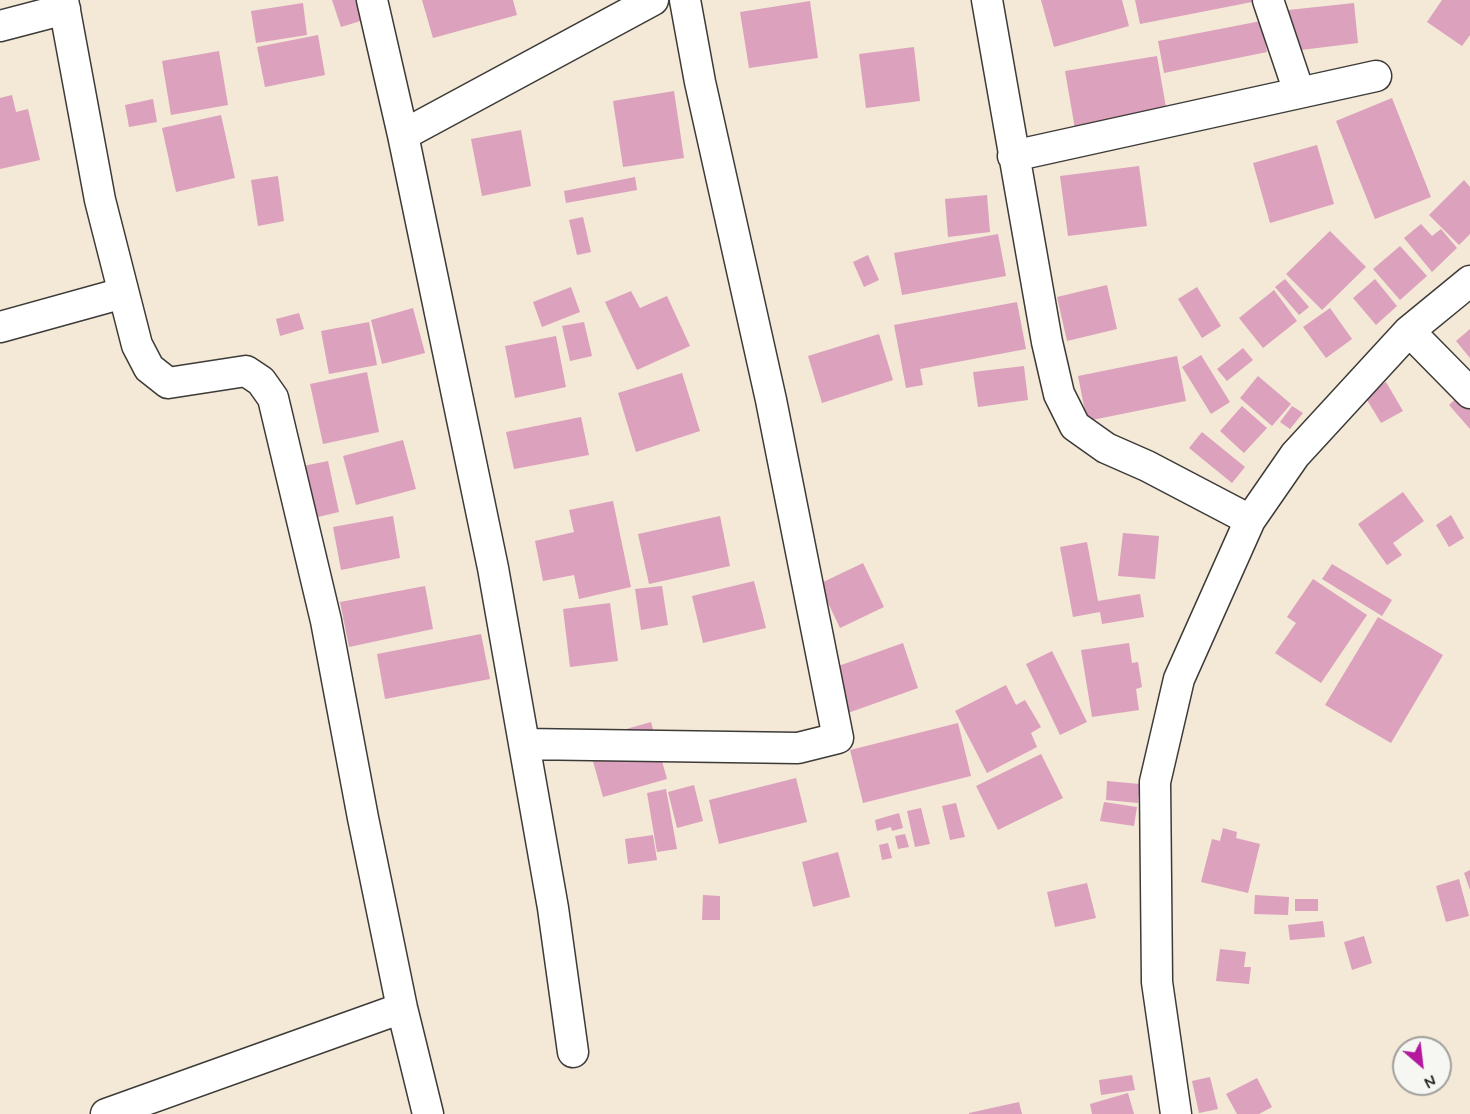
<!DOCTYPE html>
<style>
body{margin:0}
#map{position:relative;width:1470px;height:1114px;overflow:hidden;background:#f4e8d6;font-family:Mynerve,sans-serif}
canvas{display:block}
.north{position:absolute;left:1392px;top:1036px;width:60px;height:60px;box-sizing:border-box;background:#f6f6f2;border:2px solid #9f9f9c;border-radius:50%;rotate:152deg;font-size:16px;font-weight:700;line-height:24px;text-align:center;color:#1c1c1c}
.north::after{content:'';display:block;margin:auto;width:21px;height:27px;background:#b5179e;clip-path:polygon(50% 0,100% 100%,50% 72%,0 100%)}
</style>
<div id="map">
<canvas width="1470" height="1114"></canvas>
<div class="north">N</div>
</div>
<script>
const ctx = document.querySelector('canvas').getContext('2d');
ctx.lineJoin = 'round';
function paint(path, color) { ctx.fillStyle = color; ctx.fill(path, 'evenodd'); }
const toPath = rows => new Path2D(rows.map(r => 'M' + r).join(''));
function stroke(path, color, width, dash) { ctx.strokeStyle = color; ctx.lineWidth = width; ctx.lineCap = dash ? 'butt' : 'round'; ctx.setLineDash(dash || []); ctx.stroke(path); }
const building = toPath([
 [332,0,361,0,367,19,341,27],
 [422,0,513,0,517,15,433,38],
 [1041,0,1122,0,1129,26,1054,47],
 [1135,0,1252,0,1252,2,1140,24],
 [1442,0,1470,0,1470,35,1462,46,1427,22],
 [810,1,818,58,749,68,740,12],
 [303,3,307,35,256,43,251,11],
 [1354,3,1358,43,1293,51,1288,10],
 [1261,21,1267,52,1164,73,1158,41],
 [318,35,325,75,265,87,257,47],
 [914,47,920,101,866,108,859,54],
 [219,51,228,105,171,115,162,61],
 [1157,56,1167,113,1075,129,1065,71],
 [674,91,684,158,623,167,613,101],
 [12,95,16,112,28,109,40,160,0,169,0,98],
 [1392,98,1431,197,1375,219,1336,121],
 [153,99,157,122,129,127,125,105],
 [221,115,235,178,176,192,162,128],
 [521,130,531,186,482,196,471,139],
 [1317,145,1334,204,1270,223,1253,163],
 [1139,166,1147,226,1068,236,1060,176],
 [278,176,284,221,258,226,251,180],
 [635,177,637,190,566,203,564,191],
 [1464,180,1470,187,1470,234,1459,245,1429,215],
 [987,195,990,232,948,237,945,199],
 [583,217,591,252,577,255,569,220],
 [1421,224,1432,236,1441,229,1457,248,1432,272,1404,238],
 [1330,231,1366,267,1322,310,1286,274],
 [998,234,1006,276,902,295,894,253],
 [1400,246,1427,276,1400,300,1373,269],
 [868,255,879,280,864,287,853,262],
 [1285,279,1309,307,1299,315,1275,287],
 [1375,279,1397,306,1376,325,1353,298],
 [1107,285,1117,329,1067,341,1057,297],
 [571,287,580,312,542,327,533,302],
 [1197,287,1221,326,1202,338,1178,299],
 [1274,290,1297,321,1263,348,1239,318],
 [631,291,640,308,667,296,690,346,637,370,605,302],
 [1017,302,1026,349,920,369,923,385,906,388,894,325],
 [413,308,425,353,382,364,371,320],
 [1330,308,1352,339,1326,358,1303,327],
 [299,313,304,329,280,336,276,319],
 [369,322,377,365,329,374,321,331],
 [584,322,592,356,570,361,562,326],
 [1470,329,1470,358,1456,341],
 [879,334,893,380,822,403,808,356],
 [556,336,566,387,515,398,505,346],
 [1243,348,1253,360,1227,381,1217,369],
 [1201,355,1230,402,1211,414,1182,367],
 [1177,356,1186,401,1087,421,1078,376],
 [1024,366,1028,400,978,407,973,372],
 [367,372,379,432,323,444,310,384],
 [682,373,700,431,636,452,618,393],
 [1258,376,1291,404,1272,426,1240,398],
 [1386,382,1403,411,1381,423,1364,395],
 [1463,392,1470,400,1470,429,1449,405],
 [1242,406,1267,428,1244,453,1220,431],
 [1292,406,1303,413,1290,429,1280,422],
 [581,417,589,455,514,469,506,432],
 [1202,432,1245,467,1232,483,1189,448],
 [403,440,416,489,356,505,343,456],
 [328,461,339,512,314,518,303,466],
 [1403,492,1424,521,1393,543,1402,555,1387,565,1358,524],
 [613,501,631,587,579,599,574,575,543,581,535,541,574,532,569,510],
 [1451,515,1464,538,1449,547,1436,525],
 [393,516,400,558,341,570,333,527],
 [720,516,730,566,649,584,638,534],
 [1123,533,1159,536,1155,579,1118,576],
 [1087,542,1098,601,1140,594,1144,617,1102,624,1100,612,1073,617,1060,547],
 [863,563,884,607,840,628,819,584],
 [1332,564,1392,600,1382,616,1322,579],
 [1313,579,1367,615,1321,683,1275,653,1296,623,1287,617],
 [754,581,766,628,703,643,692,596],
 [425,586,433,629,349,647,340,602],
 [662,586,668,625,641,630,635,589],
 [610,603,618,661,570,667,563,609],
 [1378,617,1443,655,1391,743,1325,705],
 [481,634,490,679,385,699,377,654],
 [903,643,918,688,845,714,830,669],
 [1129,643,1132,663,1138,662,1142,687,1136,689,1139,710,1092,717,1081,650],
 [1052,651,1087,722,1060,735,1026,664],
 [1006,685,1016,705,1025,700,1041,727,1031,733,1037,747,987,773,955,711],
 [651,722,667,779,603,797,587,740],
 [958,723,971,776,863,803,850,750],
 [1041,754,1063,798,998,830,976,786],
 [796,778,807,822,719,844,709,800],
 [1107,781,1140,784,1138,803,1106,800],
 [694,785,703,821,677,828,668,792],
 [666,789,677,849,657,852,647,793],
 [1104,802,1137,807,1134,826,1100,821],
 [956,803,965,837,950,840,942,806],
 [921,808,930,844,915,847,907,811],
 [899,813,903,828,892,831,891,827,877,831,875,820],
 [1223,828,1237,832,1236,838,1260,844,1248,893,1201,882,1212,839,1220,841],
 [905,834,909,847,898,849,895,836],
 [653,835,657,860,628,864,625,839],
 [888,843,892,858,882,860,879,845],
 [838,852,850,897,813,907,802,862],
 [1470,870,1470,890,1464,873],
 [1459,879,1469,916,1446,922,1436,886],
 [1087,883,1096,918,1055,927,1047,892],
 [703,895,720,896,720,920,702,920],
 [1255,895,1289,897,1288,915,1254,914],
 [1295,899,1318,899,1318,911,1295,911],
 [1323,921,1325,937,1290,940,1288,925],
 [1364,936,1372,963,1352,970,1344,942],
 [1220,949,1246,952,1244,967,1251,967,1249,984,1216,981],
 [1132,1075,1135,1090,1101,1095,1099,1080],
 [1210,1077,1218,1109,1199,1113,1192,1081],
 [1257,1078,1272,1107,1259,1114,1237,1114,1226,1094],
 [1128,1093,1134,1114,1092,1114,1090,1104],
 [1019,1102,1022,1114,969,1114,969,1113]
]);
const minor = toPath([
 [63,0,100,200,137,345,149,368,168,383,246,371,261,381,273,398,326,621,363,818,402,1008,428,1114],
 [372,0,403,135,493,568,553,908,573,1052],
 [987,0,1047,342,1059,394,1075,426,1106,448,1147,466,1250,520],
 [1268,0,1299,92],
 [0,26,65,9],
 [403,135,653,0],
 [1013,156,1376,76],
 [0,327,123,293],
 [1409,331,1470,393],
 [524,744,798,748,838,738,771,400,700,82,685,0],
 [106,1114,402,1008],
 [1176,1114,1157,982,1155,782,1179,679,1250,520,1295,455,1409,331,1470,281]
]);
paint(building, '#dba1bd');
stroke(minor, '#3c3b38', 33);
stroke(minor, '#fff', 30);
</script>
